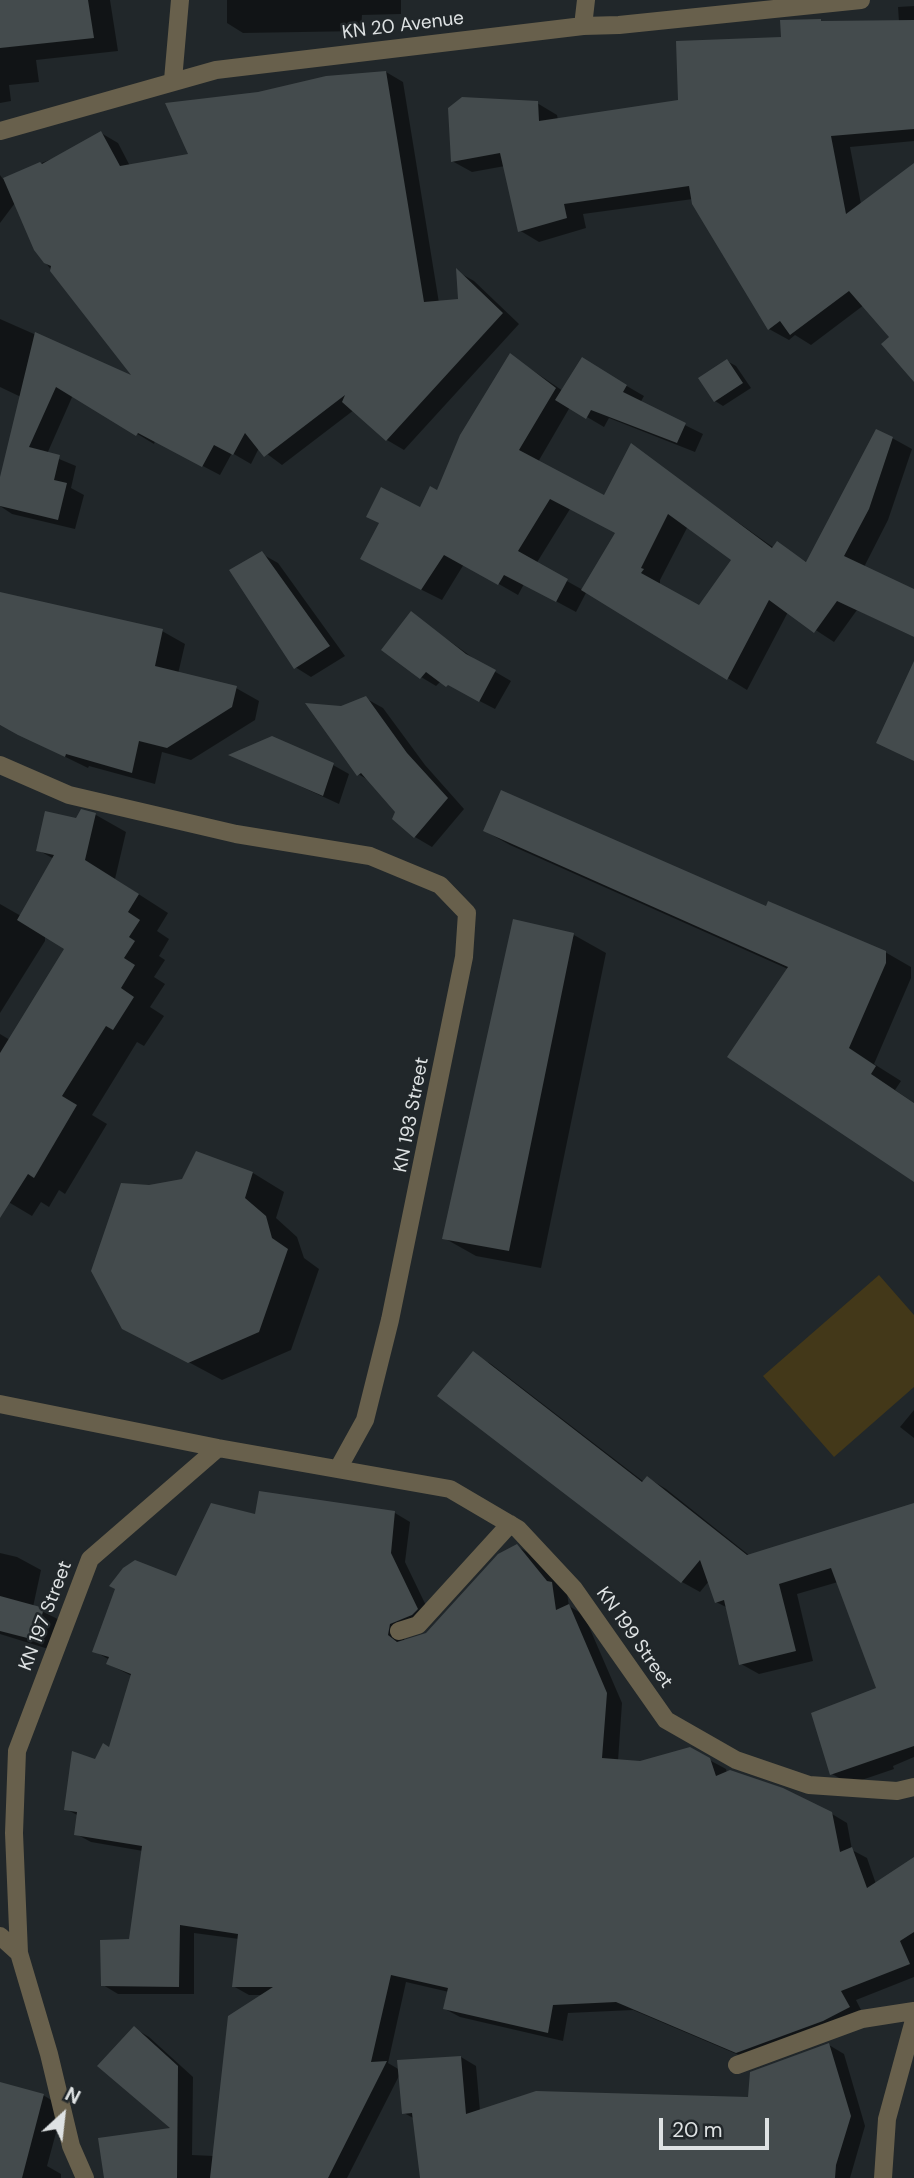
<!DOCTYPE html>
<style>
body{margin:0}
#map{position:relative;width:914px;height:2178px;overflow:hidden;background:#21272a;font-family:"DM Sans",sans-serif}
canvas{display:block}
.north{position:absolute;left:28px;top:2080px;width:70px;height:70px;-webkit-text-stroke:5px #21272a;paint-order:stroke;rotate:27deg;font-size:19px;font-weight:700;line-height:28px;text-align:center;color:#dee2e3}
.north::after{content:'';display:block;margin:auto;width:24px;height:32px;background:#dee2e3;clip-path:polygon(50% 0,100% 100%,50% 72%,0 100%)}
.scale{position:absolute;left:659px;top:2118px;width:110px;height:32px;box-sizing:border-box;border:4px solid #dee2e3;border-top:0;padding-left:9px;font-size:21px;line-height:24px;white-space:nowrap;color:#dee2e3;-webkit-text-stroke:5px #21272a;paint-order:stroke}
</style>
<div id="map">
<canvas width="914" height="2178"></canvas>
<div class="north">N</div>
<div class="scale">20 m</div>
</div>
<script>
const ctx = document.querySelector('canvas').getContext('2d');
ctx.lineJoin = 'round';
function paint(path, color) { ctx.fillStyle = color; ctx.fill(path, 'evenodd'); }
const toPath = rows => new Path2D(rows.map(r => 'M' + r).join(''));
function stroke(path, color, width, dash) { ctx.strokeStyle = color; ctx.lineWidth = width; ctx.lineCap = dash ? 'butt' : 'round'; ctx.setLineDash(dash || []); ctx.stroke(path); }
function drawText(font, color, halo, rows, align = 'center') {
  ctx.font = font + ' "DM Sans",sans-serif'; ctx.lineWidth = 5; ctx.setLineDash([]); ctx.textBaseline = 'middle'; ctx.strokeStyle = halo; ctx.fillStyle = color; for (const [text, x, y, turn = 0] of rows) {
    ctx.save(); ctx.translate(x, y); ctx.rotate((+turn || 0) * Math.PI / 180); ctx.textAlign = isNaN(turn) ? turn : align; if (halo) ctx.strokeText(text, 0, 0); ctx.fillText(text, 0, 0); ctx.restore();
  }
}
const green = toPath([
 [879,1275,914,1315,914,1387,834,1457,763,1376]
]);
const shadow = toPath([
 [0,0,110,0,118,51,36,60,39,82,9,85,11,101,0,103],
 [227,0,401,0,401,14,362,15,361,31,243,33,227,23],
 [914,6,914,141,850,147,861,204,914,165,914,379,891,337,864,305,811,345,795,335,789,340,769,329,693,199,583,214,586,228,539,242,519,230,505,166,472,172,452,161,537,103,557,115,558,120,680,101,783,39,899,22,898,7],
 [386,72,403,82,439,303,459,300,458,272,474,281,519,324,404,450,387,440,354,410,282,465,259,448,251,464,232,453,220,475,155,441,154,444,73,395,47,454,76,466,71,488,84,495,75,529,12,514,0,506,0,484,21,397,0,387,0,319,136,379,35,249,15,203,0,223,0,175,3,179,61,155,101,133,118,143,130,166,190,155,259,94,350,74,355,77],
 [510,355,563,391,582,360,644,396,640,403,703,434,695,452,609,418,604,427,570,407,538,462,605,498,631,446,774,548,777,543,808,563,892,438,912,449,888,520,864,567,914,590,914,637,857,610,834,642,788,612,747,690,587,591,576,612,524,584,518,595,464,564,442,600,382,570,421,510,438,493],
 [570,509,617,533,583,590,536,564],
 [688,526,734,560,699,608,660,586,660,580],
 [727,361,736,366,751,388,723,406,715,401],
 [262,554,278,563,345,656,311,677,295,667],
 [0,594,162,631,185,644,178,674,236,688,259,701,255,720,191,760,162,752,155,784,89,766,88,768,0,725],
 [412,614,480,663,511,681,495,709,441,681,436,686,421,677],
 [365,698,383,708,425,765,464,809,432,847,415,837,372,782,358,774,341,708],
 [232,755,333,765,349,774,339,804],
 [96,815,126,832,115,879,168,913,157,931,169,939,159,956,165,960,154,977,165,984,150,1007,164,1016,144,1046,137,1042,92,1115,107,1124,65,1194,59,1190,49,1207,41,1202,32,1216,0,1197,0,1034,10,1040,66,949,45,935,45,941,0,1013,0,904,21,916,54,859,38,850,77,820],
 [485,831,766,909,885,952,911,967,911,978,874,1064,901,1081,895,1090,914,1103,914,1180,788,969,510,845],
 [574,935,606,953,541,1268,476,1256,444,1238],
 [253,1173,284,1192,276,1218,297,1237,304,1258,319,1269,291,1350,222,1380,123,1327,149,1187],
 [473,1354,491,1364,644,1482,648,1478,666,1489,750,1556,914,1505,914,1757,893,1766,894,1769,850,1784,832,1774,879,1689,838,1582,797,1594,813,1661,759,1674,741,1664,728,1608,716,1602,709,1581,700,1592,682,1582],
 [914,1410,914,1438,900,1427],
 [261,1493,395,1513,410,1522,405,1562,432,1618,405,1632,404,1642,427,1635,517,1546,532,1555,567,1593,569,1606,584,1615,622,1703,618,1761,640,1763,689,1749,726,1769,727,1773,832,1814,847,1823,852,1850,867,1858,876,1884,914,1859,914,1977,856,2000,864,2016,753,2061,633,2010,568,2013,563,2041,460,2017,445,2009,449,1992,406,1982,388,2063,400,2070,461,2057,476,2066,480,2111,749,2099,829,2045,844,2054,865,2126,850,2178,422,2178,415,2119,404,2113,400,2074,347,2178,107,2178,174,2129,134,2028,149,2037,193,2077,192,2155,214,2156,265,1995,249,1995,233,1986,239,1939,194,1933,194,1994,118,1994,103,1985,131,1941,143,1851,91,1842,76,1834,79,1816,66,1809,96,1761,110,1749,132,1676,108,1664,110,1660,94,1651,177,1578,257,1516],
 [0,1553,17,1557,41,1570,33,1607,66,1623,58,1652,0,1634],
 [0,2084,43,2095,63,2107,47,2166,61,2174,61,2178,0,2178]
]);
const building = toPath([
 [0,0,88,0,94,38,0,48],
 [821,19,821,21,914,20,914,129,831,136,846,214,914,163,914,382,881,344,889,337,849,291,790,335,780,321,768,330,692,204,689,186,564,204,567,218,518,232,500,153,451,162,448,108,462,97,538,101,539,121,678,100,676,41,781,37,780,20],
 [386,71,424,302,458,299,456,268,503,313,386,441,342,402,345,395,264,457,245,433,233,455,214,445,202,467,138,433,136,436,56,387,29,447,60,455,54,480,67,483,58,520,0,506,0,477,35,332,131,375,50,271,51,266,44,263,34,250,3,178,40,162,42,164,101,131,120,166,188,154,165,103,258,92,326,76],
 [510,353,556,388,519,450,604,495,631,443,772,548,777,541,806,562,876,429,893,437,869,509,844,556,914,589,914,637,837,601,814,633,769,600,727,680,581,590,615,533,550,499,518,551,568,579,556,602,504,575,498,585,444,555,421,590,360,559,379,523,366,517,381,487,420,507,430,486,437,490,460,435],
 [668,514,731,560,699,605,641,573,644,569,641,568],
 [582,357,627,385,623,392,686,423,677,443,591,410,586,419,555,400],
 [727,359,743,383,714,402,698,378],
 [262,551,330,646,294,669,229,570],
 [0,592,163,629,155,666,237,686,232,707,167,748,139,741,132,773,66,754,65,757,18,735,0,725],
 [411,611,466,654,496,670,479,702,448,685,446,687,426,672,420,679,381,650],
 [914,661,914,761,876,743],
 [366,696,407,753,448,798,414,838,392,819,395,812,361,773,357,776,305,703,341,706],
 [272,736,334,763,323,796,228,755],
 [501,790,766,906,768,901,886,951,886,963,849,1048,876,1066,871,1074,914,1103,914,1182,727,1057,788,967,483,831],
 [81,809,96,813,85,860,139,894,128,912,140,920,129,937,135,941,124,958,135,965,121,988,134,997,113,1030,106,1026,62,1096,77,1105,34,1178,28,1174,0,1218,0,1053,64,949,17,920,54,855,36,851,45,811,76,818],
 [513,919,574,933,509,1251,442,1239],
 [196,1151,253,1172,245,1198,266,1216,272,1238,288,1249,259,1332,188,1363,122,1329,91,1271,121,1183,149,1185,182,1179],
 [473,1351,642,1482,647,1476,747,1555,914,1503,914,1746,830,1775,811,1713,876,1688,831,1568,779,1584,796,1651,739,1665,724,1600,715,1603,700,1560,681,1583,437,1396],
 [259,1491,395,1511,391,1553,418,1609,412,1615,390,1624,388,1635,397,1642,426,1633,498,1554,517,1544,547,1581,552,1582,556,1610,569,1604,607,1693,602,1758,640,1761,690,1747,710,1758,716,1776,730,1770,783,1788,832,1812,840,1852,852,1847,867,1888,914,1857,914,1932,900,1941,910,1964,841,1991,850,2007,823,2021,736,2053,616,2002,553,2005,548,2033,443,2009,448,1988,391,1975,371,2062,387,2061,328,2178,210,2178,228,2016,273,1987,232,1987,238,1934,180,1925,179,1987,101,1986,100,1940,129,1939,142,1846,74,1835,77,1812,64,1810,72,1751,95,1759,103,1743,109,1747,131,1674,106,1664,109,1657,92,1652,115,1589,109,1586,123,1568,135,1560,176,1576,211,1503,255,1514],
 [0,1596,44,1608,35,1640,0,1631],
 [134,2026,178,2066,177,2178,104,2178,98,2138,170,2128,97,2066],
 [829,2043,851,2116,836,2165,835,2178,420,2178,412,2113,402,2114,397,2060,461,2056,466,2114,536,2091,748,2097,750,2072],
 [0,2082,44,2094,22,2178,0,2178]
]);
const minor = toPath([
 [583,26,586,0],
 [173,80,180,0],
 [0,131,216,70,583,26,619,25,861,0],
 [0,765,69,795,236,834,370,856,440,885,467,913,464,957,390,1320,365,1420,339,1467],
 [0,1404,218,1448,450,1489,518,1529,574,1589,666,1720,736,1760,809,1785,897,1791,914,1787],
 [399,1631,418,1625,510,1524],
 [0,1936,19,1953],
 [737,2065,862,2019,914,2011],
 [85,2178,71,2146,49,2054,19,1953,14,1833,17,1751,90,1559,218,1448],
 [883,2178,887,2119,914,2020]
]);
const streetNames = [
 ["KN 20 Avenue",403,26,-7],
 ["KN 193 Street",412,1115,-79],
 ["KN 197 Street",46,1616,-69],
 ["KN 199 Street",634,1638,55]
];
paint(green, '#433819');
paint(shadow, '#0007');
paint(building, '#444b4d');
stroke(minor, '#68604c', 18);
drawText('19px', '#dee2e3', '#21272a', streetNames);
</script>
